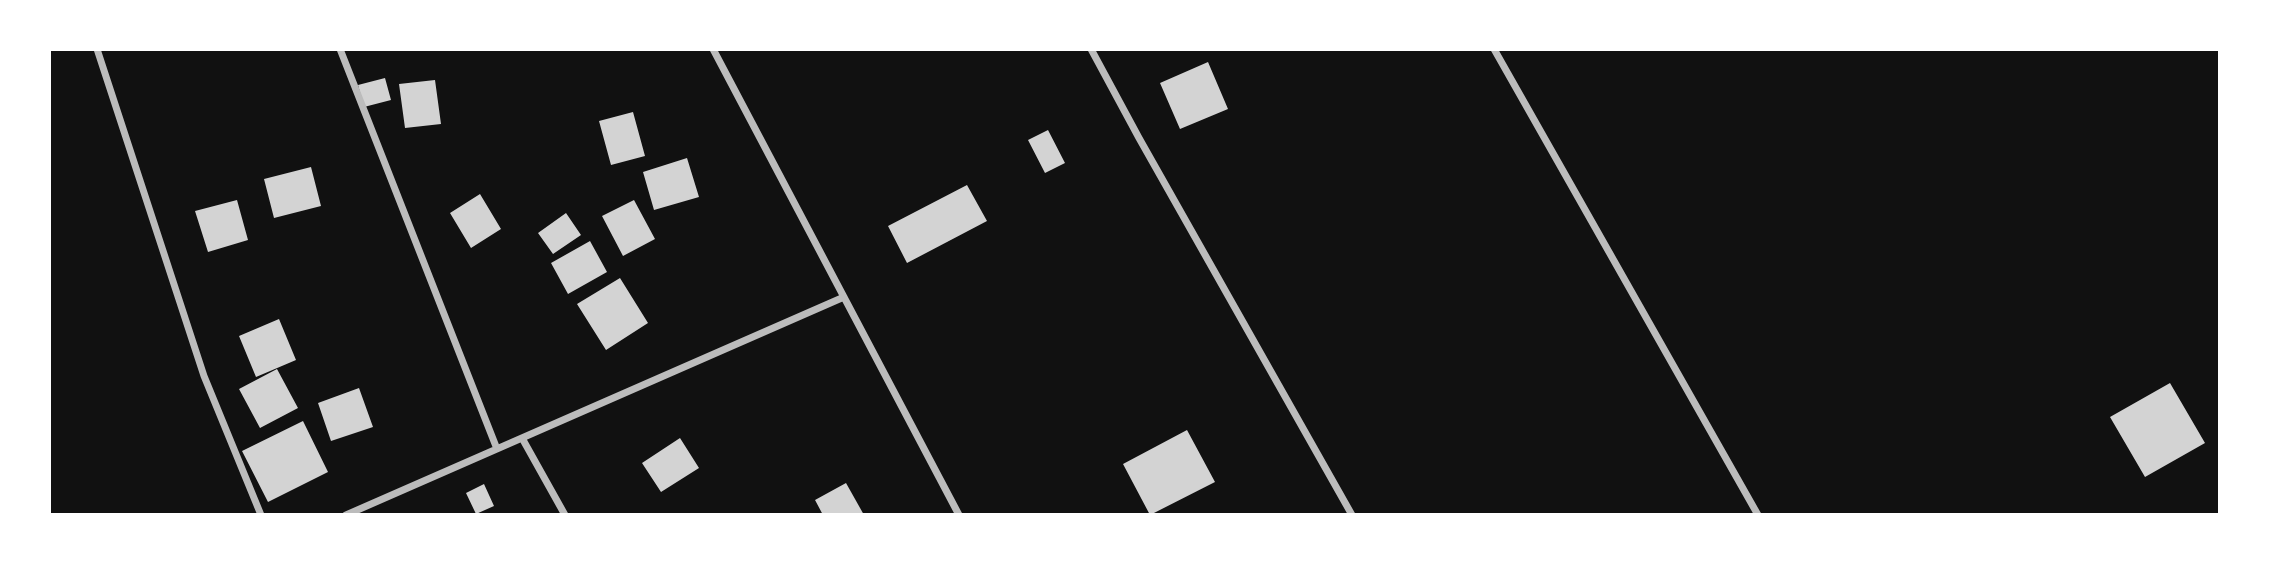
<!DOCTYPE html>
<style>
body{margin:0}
#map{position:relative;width:2269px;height:564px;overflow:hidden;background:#111;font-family:Raleway,sans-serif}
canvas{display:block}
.frame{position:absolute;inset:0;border:51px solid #fff;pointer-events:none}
</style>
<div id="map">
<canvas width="2269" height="564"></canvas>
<div class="frame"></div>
</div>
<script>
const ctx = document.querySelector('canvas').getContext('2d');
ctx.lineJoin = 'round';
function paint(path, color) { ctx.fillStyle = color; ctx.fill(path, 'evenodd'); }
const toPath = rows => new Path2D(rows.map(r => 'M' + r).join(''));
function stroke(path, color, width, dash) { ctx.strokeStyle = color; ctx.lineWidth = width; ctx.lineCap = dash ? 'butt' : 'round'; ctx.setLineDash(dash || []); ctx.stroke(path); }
const building = toPath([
 [1208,62,1228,109,1180,129,1160,83],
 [385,78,391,100,364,107,358,85],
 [435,80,441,124,405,128,399,84],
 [633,112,645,156,611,165,599,121],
 [1048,130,1065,163,1045,173,1028,140],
 [687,158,699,197,654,210,643,172],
 [311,167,321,206,274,218,264,179],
 [967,185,987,221,907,263,888,226],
 [480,194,501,229,471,248,450,213],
 [237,200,248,240,208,252,195,211],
 [634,200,655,239,623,256,602,216],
 [566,213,581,235,553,254,538,233],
 [590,241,607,272,568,294,551,263],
 [620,278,648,323,606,350,577,304],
 [279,319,296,360,256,377,239,336],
 [277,369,298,408,260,428,239,389],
 [2170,383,2205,443,2145,477,2110,417],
 [359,388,373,427,331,441,318,403],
 [303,421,328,472,268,502,242,451],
 [1187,430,1215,482,1150,515,1123,464],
 [680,438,699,468,661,492,642,463],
 [846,483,864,515,823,515,815,500],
 [484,484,494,506,476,514,466,493]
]);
const minor = toPath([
 [97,49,204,376,261,515],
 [340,49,497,449],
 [713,49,959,515],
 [1091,49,1139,138,1352,515],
 [1494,49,1758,515],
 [522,438,565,515],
 [346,515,844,297]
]);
paint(building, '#d3d3d3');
stroke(minor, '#bcbcbc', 7);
</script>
